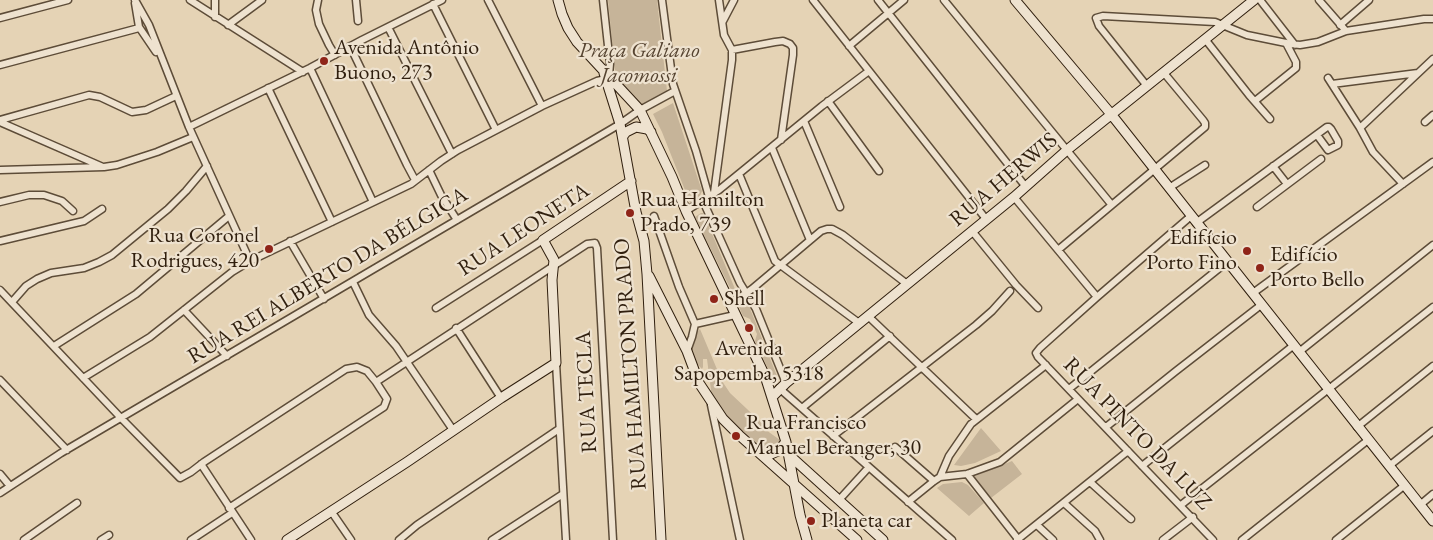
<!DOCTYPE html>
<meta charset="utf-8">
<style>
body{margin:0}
canvas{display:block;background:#e5d3b5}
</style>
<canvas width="1433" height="540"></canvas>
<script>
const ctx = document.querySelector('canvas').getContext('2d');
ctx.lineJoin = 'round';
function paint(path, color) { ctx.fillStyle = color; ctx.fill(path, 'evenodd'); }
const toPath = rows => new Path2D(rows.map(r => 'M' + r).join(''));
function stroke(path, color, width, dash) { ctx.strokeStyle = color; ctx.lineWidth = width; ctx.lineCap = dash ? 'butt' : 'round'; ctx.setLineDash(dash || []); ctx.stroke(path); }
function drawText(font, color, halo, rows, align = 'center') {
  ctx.font = font + ' "EB Garamond",serif'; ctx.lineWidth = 4.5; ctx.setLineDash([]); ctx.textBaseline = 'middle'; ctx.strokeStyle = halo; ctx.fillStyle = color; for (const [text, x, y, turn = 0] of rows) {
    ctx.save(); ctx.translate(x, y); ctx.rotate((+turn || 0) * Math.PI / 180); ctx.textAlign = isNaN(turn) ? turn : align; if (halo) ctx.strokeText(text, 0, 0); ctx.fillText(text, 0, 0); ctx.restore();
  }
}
const green = toPath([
 [608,0,657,0,667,91,643,104,637,103,616,79],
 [673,103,702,191,699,198,690,203,662,132,653,114],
 [701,213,703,213,716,243,735,289,736,293,733,294,695,217],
 [747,301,777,376,778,381,772,377,755,341,757,334,750,319,743,316,739,307],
 [700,329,722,381,730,393,764,425,766,430,780,440,779,445,770,453,763,451,731,422,712,398,707,359,703,359,703,367,702,369,701,368,693,359,690,352,696,333],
 [981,428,1001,451,975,463,961,466,954,465],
 [1012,461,1022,474,991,498,974,480,975,476],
 [962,482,968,485,984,503,969,516,937,488,943,484]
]);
const street = toPath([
 [135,0,149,25,189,127,250,261],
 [190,0,303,72],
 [318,0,316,10,319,24,329,45,335,55],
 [356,0,358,21],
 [488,0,542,106],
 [603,0,610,64,609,76],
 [662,0,673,84,696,151,709,197],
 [813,0,986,219],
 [878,0,1026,187],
 [944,0,1111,204],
 [1260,0,1295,45],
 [1319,0,1346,31],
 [135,3,139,27,156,52],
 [433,4,496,130],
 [215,17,215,0],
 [0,18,68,0],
 [723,21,734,0],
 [228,25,262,0],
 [1340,25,1369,0],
 [388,27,452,154],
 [1205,39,1249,95,1270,119],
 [350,46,407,165,415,180],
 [849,46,904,0],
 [732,50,775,42,783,41,790,44,793,48,793,55,781,140],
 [0,65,139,28],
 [310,68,373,202],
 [1328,78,1360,128,1373,152,1403,184],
 [1332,84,1418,73],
 [1147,86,1099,26,1096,18,1103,16,1215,22,1247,35,1291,44,1300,45,1318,42,1346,31,1424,19,1433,19],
 [268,88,332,222],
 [828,101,879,171],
 [1255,101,1296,68,1296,62,1286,43],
 [0,120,89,95,100,97,132,112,146,110,176,96],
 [804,121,840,207],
 [0,122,103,167],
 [1425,122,1433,115],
 [189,127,310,68,362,40,442,0],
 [1360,128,1433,59],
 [772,148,810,240],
 [1273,166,1287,184],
 [0,170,104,167,117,165,157,152,193,137],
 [429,170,441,195,457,220],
 [739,174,775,261,859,323],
 [1169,188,1205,165],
 [714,193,732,60,732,50,724,35,719,0],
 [1014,197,1097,297],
 [703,201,740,283,756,309,786,383],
 [0,202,29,195,44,195,62,201,73,211],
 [1257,207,1321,159],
 [686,211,719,190,822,106,869,71],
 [654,216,679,287,695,324],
 [1191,216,1097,297,1040,348,1036,353,1038,357,1213,540],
 [1196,223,1327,127,1329,127,1331,129,1338,141,1338,145,1328,150,1317,135],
 [972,231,1016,285,1038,308],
 [0,241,84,221,102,209],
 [290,241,324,299],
 [1058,250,1205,127,1205,123,1203,120,1164,73],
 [353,282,369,315,396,346,453,430],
 [0,290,121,418,180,478,191,472,204,462,346,369,357,367,367,371,376,382,387,399,384,407,229,508],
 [1253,293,1433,162],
 [12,302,26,286,37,279,51,273,84,268,99,262,112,255,168,209,186,191,207,166],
 [730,304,752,289,821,231,827,229,832,229,843,235,907,284],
 [436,308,543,240],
 [184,310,227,356],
 [868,316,976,419],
 [695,324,735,315],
 [456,328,501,398],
 [54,346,136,294,229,216],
 [687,351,692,337,695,324],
 [1299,352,1433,245],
 [556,363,566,540],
 [83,378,150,337,232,272,250,261,411,184,441,161,458,150,542,106,597,81,606,79],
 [0,380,67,450],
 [376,382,587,244,595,243,597,248,613,540],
 [779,388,952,540],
 [1069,389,1227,262],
 [711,405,740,540],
 [802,408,890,336],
 [1106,427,1176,371,1261,305],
 [1357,427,1433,366],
 [833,436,976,325,992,311,1010,291],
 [895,447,934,481],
 [201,464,251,540],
 [1142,466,1294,345],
 [1389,466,1433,431],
 [0,474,10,486],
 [967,474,1018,539],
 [940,477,949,456,971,424,1046,365],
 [1090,482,1131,519],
 [0,493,61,453,620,124,640,110,675,91],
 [839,500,869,467],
 [908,502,934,481,940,477,967,474,1000,462,1078,399],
 [1064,503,1095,531,1100,540],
 [1181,505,1433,307],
 [1420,505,1433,494],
 [331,511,351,540],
 [1037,525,1053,540],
 [24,540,77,503],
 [101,540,109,535],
 [191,540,232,513],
 [399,540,417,525,559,429],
 [492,540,563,494],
 [1017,540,1128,451],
 [1163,540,1193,517],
 [1242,540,1368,440],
 [1336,540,1405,485]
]);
const secondary = toPath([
 [558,0,562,14,568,28,577,42,640,110,672,177,686,211,765,376,786,442,800,515,807,540],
 [1015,0,1111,114,1433,521],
 [604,73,620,124,636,212,644,241,647,274,661,540],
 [623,136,626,132,636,127,647,129,651,132],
 [649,276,687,351,699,383,723,419,739,435,857,540],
 [772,397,786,383,1014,197,1067,150,1254,0],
 [788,454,883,540],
 [764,457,778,451,786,442],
 [287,540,407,462,501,398,556,363,552,280,554,260,543,240,631,181]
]);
const markers = [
 [324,61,5,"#8f2418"],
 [630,213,5,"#8f2418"],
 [269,249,5,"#8f2418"],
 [1247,251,5,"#8f2418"],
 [1260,268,5,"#8f2418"],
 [714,299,5,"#8f2418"],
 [749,328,5,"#8f2418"],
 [736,436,5,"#8f2418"],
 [811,521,5,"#8f2418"]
];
const poiNames = [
 ["Avenida Antônio",334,48],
 ["Buono, 273",334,73],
 ["Rua Hamilton",640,200],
 ["Prado, 739",640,225],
 ["Rua Coronel",259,236,"right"],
 ["Rodrigues, 420",259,261,"right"],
 ["Edifício",1237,238,"right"],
 ["Porto Fino",1237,263,"right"],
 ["Edifício",1270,255],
 ["Porto Bello",1270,280],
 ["Shell",724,299],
 ["Avenida",749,349,"center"],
 ["Sapopemba, 5318",749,374,"center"],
 ["Rua Francisco",746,423],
 ["Manuel Beranger, 30",746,448],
 ["Planeta car",821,521]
];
const parkNames = [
 ["Praça Galiano",639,51],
 ["Jacomossi",639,76]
];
const streetNames = [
 ["RUA HERWIS",1004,180,-40],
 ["RUA LEONETA",524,230,-33],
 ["RUA REI ALBERTO DA BÉLGICA",328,276,-31],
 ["RUA HAMILTON PRADO",631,364,-94],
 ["RUA TECLA",587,392,-93],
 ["RUA PINTO DA LUZ",1137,434,46]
];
paint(green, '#c6b499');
stroke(street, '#5d4c38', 9);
stroke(secondary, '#301f0e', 11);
stroke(street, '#eee2cf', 6);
stroke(secondary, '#eee2cf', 9);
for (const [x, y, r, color] of markers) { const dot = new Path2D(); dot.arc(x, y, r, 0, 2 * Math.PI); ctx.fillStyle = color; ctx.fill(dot); stroke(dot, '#eee2cf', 2); }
drawText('22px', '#301f0e', '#eee2cf', poiNames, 'left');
drawText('italic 22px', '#564431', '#eee2cf', parkNames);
drawText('22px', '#301f0e', '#eee2cf', streetNames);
</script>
